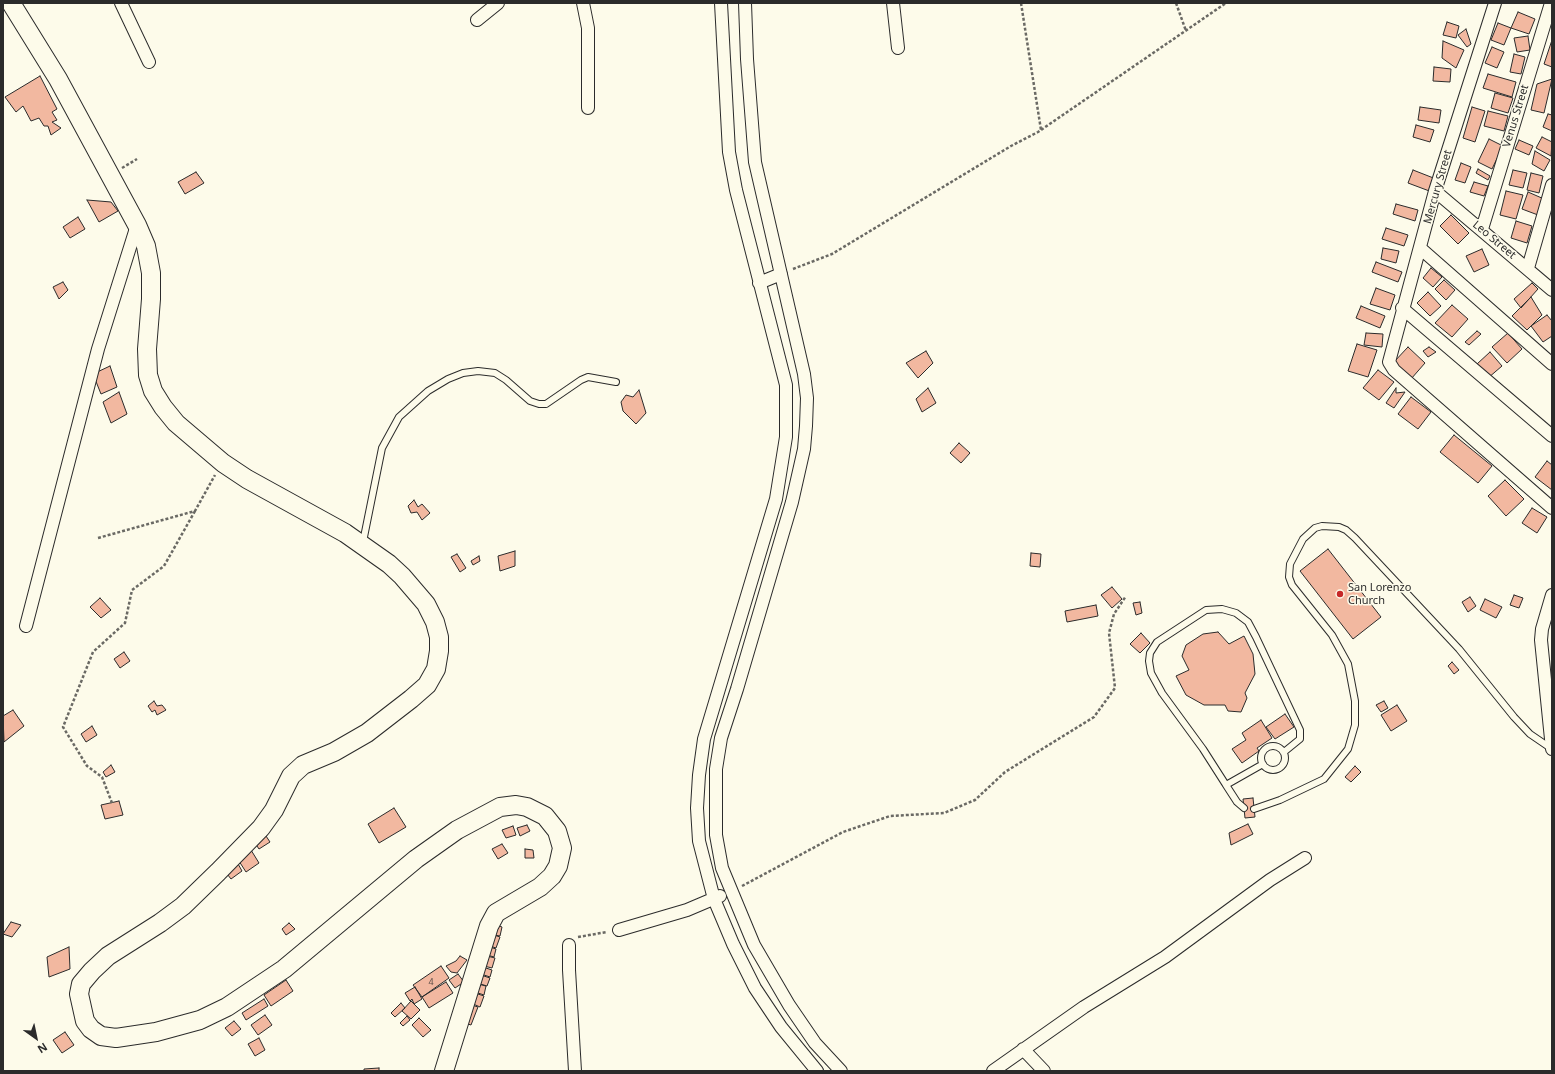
<!DOCTYPE html>
<style>
body{margin:0}
#map{position:relative;width:1555px;height:1074px;overflow:hidden;background:#fdfbea;font-family:"Noto Sans",sans-serif}
canvas{display:block}
.frame{position:absolute;inset:0;border:4px solid #2b2b2b;pointer-events:none}
.north{position:absolute;left:16px;top:1018px;width:40px;height:40px;-webkit-text-stroke:3px #fdfbea;paint-order:stroke;rotate:147deg;font-size:11px;font-weight:700;line-height:16px;text-align:center;color:#2b2b2b}
.north::after{content:'';display:block;margin:auto;width:14px;height:18px;background:#2b2b2b;clip-path:polygon(50% 0,100% 100%,50% 72%,0 100%)}
</style>
<div id="map">
<canvas width="1555" height="1074"></canvas>
<div class="frame"></div>
<div class="north">N</div>
</div>
<script>
const ctx = document.querySelector('canvas').getContext('2d');
ctx.lineJoin = 'round';
function paint(path, color) { ctx.fillStyle = color; ctx.fill(path, 'evenodd'); }
const toPath = rows => new Path2D(rows.map(r => 'M' + r).join(''));
function stroke(path, color, width, dash) { ctx.strokeStyle = color; ctx.lineWidth = width; ctx.lineCap = dash ? 'butt' : 'round'; ctx.setLineDash(dash || []); ctx.stroke(path); }
function drawText(font, color, halo, rows, align = 'center') {
  ctx.font = font + ' "Noto Sans",sans-serif'; ctx.lineWidth = 3; ctx.setLineDash([]); ctx.textBaseline = 'middle'; ctx.strokeStyle = halo; ctx.fillStyle = color; for (const [text, x, y, turn = 0] of rows) {
    ctx.save(); ctx.translate(x, y); ctx.rotate((+turn || 0) * Math.PI / 180); ctx.textAlign = isNaN(turn) ? turn : align; if (halo) ctx.strokeText(text, 0, 0); ctx.fillText(text, 0, 0); ctx.restore();
  }
}
const building = toPath([
 [1518,12,1535,19,1529,34,1511,28,1518,12],
 [1447,22,1459,26,1456,38,1443,35,1447,22],
 [1498,23,1511,28,1504,45,1491,40,1498,23],
 [1466,29,1471,44,1467,47,1458,35,1466,29],
 [1528,36,1530,50,1517,52,1514,38,1528,36],
 [1552,40,1552,67,1544,64,1552,40],
 [1443,41,1464,50,1456,68,1442,58,1443,41],
 [1492,47,1504,52,1497,68,1485,63,1492,47],
 [1514,54,1525,57,1521,74,1510,72,1514,54],
 [1434,67,1451,69,1450,82,1433,81,1434,67],
 [1488,74,1516,82,1512,97,1483,88,1488,74],
 [40,76,57,109,52,112,57,120,52,122,61,128,51,135,48,126,44,126,39,118,31,121,23,106,16,112,5,97,40,76],
 [1552,79,1544,113,1531,110,1537,84,1552,79],
 [1495,93,1513,98,1508,113,1491,108,1495,93],
 [1420,107,1441,110,1439,123,1418,120,1420,107],
 [1472,107,1485,111,1475,142,1463,138,1472,107],
 [1488,111,1508,116,1504,131,1484,126,1488,111],
 [1548,114,1552,115,1552,131,1543,127,1548,114],
 [1416,125,1434,130,1430,142,1413,137,1416,125],
 [1542,137,1552,142,1551,156,1536,148,1542,137],
 [1489,139,1503,146,1492,169,1478,162,1489,139],
 [1519,140,1533,146,1529,155,1515,149,1519,140],
 [1535,151,1550,160,1544,171,1532,164,1535,151],
 [1461,163,1471,167,1465,183,1455,180,1461,163],
 [1478,169,1490,176,1488,180,1476,173,1478,169],
 [1413,170,1436,179,1432,192,1408,183,1413,170],
 [1513,170,1527,173,1523,188,1509,185,1513,170],
 [196,172,204,183,185,194,178,182,196,172],
 [1531,173,1543,176,1539,193,1527,190,1531,173],
 [1474,182,1488,186,1484,196,1470,192,1474,182],
 [1506,191,1523,195,1516,219,1500,215,1506,191],
 [1528,192,1544,199,1538,215,1522,209,1528,192],
 [87,200,111,202,118,211,99,222,87,200],
 [1396,204,1418,210,1415,221,1393,214,1396,204],
 [1451,215,1469,233,1458,244,1440,226,1451,215],
 [78,217,85,229,70,238,63,227,78,217],
 [1516,221,1532,226,1527,243,1511,238,1516,221],
 [1386,228,1408,235,1404,246,1382,239,1386,228],
 [1383,248,1399,251,1396,263,1381,259,1383,248],
 [1482,249,1489,265,1474,272,1466,256,1482,249],
 [1376,262,1402,272,1398,282,1372,272,1376,262],
 [1431,268,1442,277,1433,287,1423,278,1431,268],
 [1444,280,1455,290,1446,300,1435,289,1444,280],
 [63,282,68,290,59,299,53,287,63,282],
 [1532,283,1538,289,1521,308,1514,299,1532,283],
 [1376,288,1395,295,1390,310,1370,304,1376,288],
 [1428,292,1441,306,1430,316,1417,303,1428,292],
 [1531,297,1542,315,1527,330,1512,316,1531,297],
 [1452,305,1468,319,1452,337,1435,323,1452,305],
 [1361,306,1385,316,1380,328,1356,318,1361,306],
 [1547,315,1552,321,1552,336,1543,342,1531,326,1547,315],
 [1477,331,1481,334,1469,345,1465,342,1477,331],
 [1366,333,1383,334,1382,347,1364,345,1366,333],
 [1508,333,1522,349,1507,363,1492,347,1508,333],
 [1357,344,1377,350,1368,377,1348,371,1357,344],
 [1408,347,1425,363,1411,379,1393,363,1408,347],
 [1429,347,1436,352,1428,357,1423,351,1429,347],
 [926,351,933,363,918,378,906,363,926,351],
 [1490,352,1502,366,1488,378,1477,364,1490,352],
 [110,366,117,387,101,394,93,374,110,366],
 [1378,370,1394,382,1379,400,1363,388,1378,370],
 [928,388,936,403,922,412,916,399,928,388],
 [1396,388,1396,393,1405,392,1394,408,1386,403,1396,388],
 [639,390,646,413,636,424,623,411,621,402,626,395,633,397,639,390],
 [119,392,127,414,111,423,103,402,119,392],
 [1411,397,1431,412,1418,429,1398,414,1411,397],
 [1454,435,1492,466,1478,483,1440,452,1454,435],
 [959,443,970,453,961,463,950,453,959,443],
 [1547,461,1552,465,1552,490,1535,477,1547,461],
 [1505,480,1524,499,1506,516,1488,496,1505,480],
 [414,500,418,507,422,504,430,513,422,520,417,512,411,513,408,506,414,500],
 [1532,508,1547,517,1537,533,1522,523,1532,508],
 [1328,549,1381,617,1353,639,1300,571,1328,549],
 [515,551,515,566,500,571,498,556,515,551],
 [1031,553,1041,554,1040,567,1030,566,1031,553],
 [457,554,466,568,460,572,451,557,457,554],
 [479,556,480,561,473,565,471,561,479,556],
 [1112,587,1122,599,1112,608,1101,595,1112,587],
 [1514,595,1523,598,1519,608,1510,605,1514,595],
 [1470,597,1476,606,1468,612,1462,602,1470,597],
 [100,598,111,610,101,618,90,607,100,598],
 [1485,599,1502,607,1496,618,1480,610,1485,599],
 [1140,602,1142,613,1136,615,1133,603,1140,602],
 [1096,605,1098,616,1067,622,1065,611,1096,605],
 [1218,632,1229,644,1244,636,1253,654,1255,674,1245,693,1247,698,1241,712,1228,711,1225,705,1204,705,1186,695,1176,676,1189,670,1182,656,1186,645,1203,634,1218,632],
 [1141,633,1150,643,1140,653,1130,644,1141,633],
 [124,652,130,661,120,668,114,659,124,652],
 [1452,662,1459,670,1454,674,1448,666,1452,662],
 [154,701,157,706,162,705,166,710,157,715,155,710,152,712,148,706,154,701],
 [1384,701,1388,708,1381,712,1376,705,1384,701],
 [1397,705,1407,721,1391,731,1381,715,1397,705],
 [13,710,24,726,4,742,3,716,13,710],
 [1285,714,1294,727,1275,739,1266,727,1285,714],
 [1261,720,1272,738,1257,748,1259,751,1242,763,1232,749,1246,740,1242,733,1261,720],
 [92,726,97,735,86,742,81,734,92,726],
 [111,765,115,772,106,777,103,772,111,765],
 [1355,766,1361,772,1351,782,1345,777,1355,766],
 [1253,798,1255,817,1245,818,1243,799,1253,798],
 [119,801,123,815,105,819,101,805,119,801],
 [394,808,406,827,379,843,368,824,394,808],
 [1248,824,1253,834,1231,845,1229,833,1248,824],
 [527,825,530,831,520,836,517,828,527,825],
 [513,826,516,835,506,838,502,830,513,826],
 [264,833,270,842,259,849,253,840,264,833],
 [502,844,508,853,498,859,492,849,502,844],
 [525,849,533,850,534,858,525,858,525,849],
 [251,850,259,863,246,872,237,858,251,850],
 [237,862,242,871,231,879,224,870,237,862],
 [11,922,21,925,12,937,3,934,11,922],
 [289,923,295,929,286,935,282,929,289,923],
 [497,925,502,927,500,936,494,935,497,925],
 [494,935,500,937,496,948,490,946,494,935],
 [69,947,70,969,49,977,47,957,69,947],
 [490,947,496,949,494,957,487,955,490,947],
 [460,956,467,960,457,973,451,972,446,966,456,961,460,956],
 [487,956,495,958,492,968,484,966,487,956],
 [441,966,449,978,422,997,413,985,441,966],
 [483,967,492,970,490,977,481,974,483,967],
 [458,974,464,982,455,988,449,980,458,974],
 [481,975,490,978,487,986,477,983,481,975],
 [286,980,293,991,271,1006,264,995,286,980],
 [446,982,453,993,429,1008,422,997,446,982],
 [478,984,486,986,484,995,475,992,478,984],
 [415,987,422,999,414,1004,412,999,410,1001,405,993,415,987],
 [475,993,484,996,480,1007,471,1003,475,993],
 [264,999,268,1006,246,1020,242,1013,264,999],
 [411,1001,420,1010,411,1019,402,1011,411,1001],
 [401,1003,405,1008,395,1017,391,1013,401,1003],
 [472,1005,478,1007,471,1025,465,1023,472,1005],
 [265,1015,272,1025,258,1035,251,1025,265,1015],
 [407,1016,410,1020,403,1026,400,1023,407,1016],
 [419,1018,431,1030,423,1037,412,1025,419,1018],
 [234,1021,241,1029,232,1036,225,1028,234,1021],
 [65,1032,74,1045,62,1053,53,1040,65,1032],
 [259,1038,265,1050,255,1056,248,1044,259,1038],
 [379,1068,379,1071,364,1071,364,1069,379,1068]
]);
const path = toPath([
 [1021,3,1041,130],
 [1176,3,1186,31],
 [122,168,137,159],
 [793,269,832,254,1011,146,1038,132,1226,3],
 [98,538,195,511,215,475],
 [112,803,102,777,87,766,63,727,93,652,125,623,132,590,164,566,195,511],
 [742,886,843,832,890,816,944,813,975,800,1005,772,1094,717,1115,688,1109,633,1114,614,1126,596],
 [578,937,607,932]
]);
const lane = toPath([
 [363,542,382,448,399,417,428,391,448,379,463,373,478,371,495,373,506,380,530,401,539,404,546,404,581,380,588,377,616,382],
 '1261 758a12 12 0 1 1 24 0a12 12 0 1 1-24 0Z',
 [1263,764,1226,785,1203,749,1162,693,1151,673,1149,661,1150,653,1157,642,1206,610,1222,609,1236,613,1248,622,1256,637,1300,730,1300,739,1284,752],
 [1226,785,1237,802,1244,808],
 [1254,809,1280,800,1324,779,1348,749,1355,725,1355,701,1348,664,1332,635,1292,585,1289,577,1290,564,1303,539,1315,528,1322,526,1339,527,1346,530,1355,538,1459,649,1514,717,1530,734,1552,749]
]);
const street = toPath([
 [121,3,149,62],
 [583,3,588,28,588,108],
 [721,3,729,152,736,190,786,385,786,437,776,499,704,739,699,775,697,808,699,841,714,899,733,944,755,988,781,1027,817,1071],
 [745,3,747,59,755,162,804,374,807,398,806,426,804,449,792,502,737,689,721,738,716,769,716,835,722,868,754,945,789,1005,815,1043,841,1071],
 [893,3,898,48],
 [1495,3,1435,191,1389,362,1394,370,1552,508],
 [477,20,498,3],
 [1435,191,1552,290],
 [1482,229,1551,3],
 [1420,248,1552,364],
 [1528,268,1552,185],
 [759,283,781,274],
 [1402,308,1552,436],
 [1552,595,1542,629,1541,640,1552,749],
 [26,626,98,349,137,225],
 [619,930,687,910,720,896],
 [569,945,569,970,575,1071],
 [1023,1049,1044,1071],
 [993,1071,1084,1007,1165,957,1270,880,1305,858]
]);
const secondary = toPath([
 [11,3,58,79,137,225,146,246,151,273,151,299,147,349,148,375,153,391,163,407,176,423,223,463,247,479,345,533,389,564,402,576,426,604,435,622,439,637,439,651,436,669,427,685,411,699,367,733,334,752,303,765,291,776,274,810,261,828,218,872,183,906,160,923,108,956,92,971,81,984,79,994,85,1021,91,1029,101,1036,116,1038,156,1032,200,1020,227,1007,284,969,416,859,457,830,500,807,516,805,527,807,545,816,557,831,562,848,558,866,552,876,540,887,496,913,489,926,444,1071]
]);
const markers = [
 [1340,594,4,"#c62828"]
];
const numberNames = [
 ["4",431,982]
];
const streetNames = [
 ["Venus Street",1516,116,-73],
 ["Mercury Street",1438,187,-74],
 ["Leo Street",1494,240,40]
];
const poiNames = [
 ["San Lorenzo",1348,588],
 ["Church",1348,601]
];
paint(building, '#f2b8a0');
stroke(building, '#2b2b2b', 1);
stroke(lane, '#2b2b2b', 8);
stroke(street, '#2b2b2b', 14);
stroke(secondary, '#2b2b2b', 20);
stroke(path, '#6a6964', 2.5, [3, 2]);
stroke(lane, '#fdfbea', 6);
stroke(street, '#fdfbea', 12);
stroke(secondary, '#fdfbea', 18);
for (const [x, y, r, color] of markers) { const dot = new Path2D(); dot.arc(x, y, r, 0, 2 * Math.PI); ctx.fillStyle = color; ctx.fill(dot); stroke(dot, '#fdfbea', 1.5); }
drawText('9px', '#5d4e48', null, numberNames);
drawText('11px', '#2b2b2b', '#fdfbea', streetNames);
drawText('11px', '#2b2b2b', '#fdfbea', poiNames, 'left');
</script>
